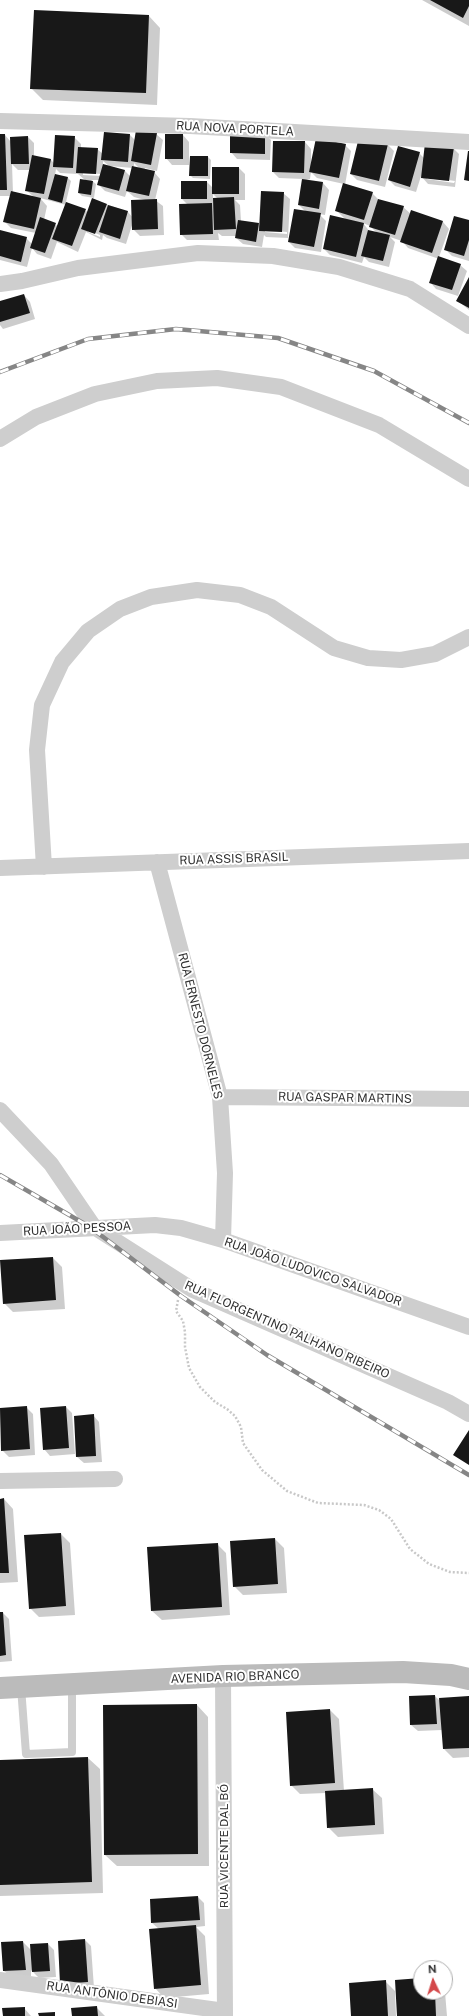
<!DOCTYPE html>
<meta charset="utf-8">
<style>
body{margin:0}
#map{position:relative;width:469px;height:2016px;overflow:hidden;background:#fff;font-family:"Public Sans",sans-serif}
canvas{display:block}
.north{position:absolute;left:413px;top:1960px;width:40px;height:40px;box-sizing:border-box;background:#fff;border:1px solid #adadad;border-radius:50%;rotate:356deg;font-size:11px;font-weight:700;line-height:16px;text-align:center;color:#313131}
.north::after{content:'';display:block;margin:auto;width:14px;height:18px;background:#d4484a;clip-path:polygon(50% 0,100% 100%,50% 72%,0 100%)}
</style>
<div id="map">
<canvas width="469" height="2016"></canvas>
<div class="north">N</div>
</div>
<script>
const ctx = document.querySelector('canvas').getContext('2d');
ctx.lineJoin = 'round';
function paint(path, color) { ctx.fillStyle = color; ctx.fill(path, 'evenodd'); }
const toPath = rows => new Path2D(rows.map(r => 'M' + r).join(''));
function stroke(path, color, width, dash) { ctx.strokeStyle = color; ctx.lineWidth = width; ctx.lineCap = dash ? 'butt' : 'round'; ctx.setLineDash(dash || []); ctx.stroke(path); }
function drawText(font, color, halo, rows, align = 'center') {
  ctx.font = font + ' "Public Sans",sans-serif'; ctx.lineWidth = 4; ctx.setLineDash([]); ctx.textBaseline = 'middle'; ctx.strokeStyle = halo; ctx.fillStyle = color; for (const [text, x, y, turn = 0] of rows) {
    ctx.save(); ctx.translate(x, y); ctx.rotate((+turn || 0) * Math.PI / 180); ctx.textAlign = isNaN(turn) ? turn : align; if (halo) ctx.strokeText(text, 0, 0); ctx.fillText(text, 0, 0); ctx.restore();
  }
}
const shadow = toPath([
 [422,0,469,0,469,26],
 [149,16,160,28,157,105,43,100,31,88],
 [156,134,163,140,157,171,145,168,144,170,154,172,160,179,155,200,163,206,164,235,140,236,133,229,133,222,126,244,107,238,103,235,102,240,86,232,78,252,57,242,51,259,37,254,32,248,27,267,0,260,0,236,26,238,32,244,36,233,11,228,4,221,11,196,0,196,0,135,5,135,11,142,28,137,34,143,34,156,51,160,54,163,74,137,81,144,81,148,97,149,103,154,130,135,135,140],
 [103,161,109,166,133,168,131,177,125,171,103,166],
 [134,163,140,169,134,168],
 [12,164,18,170,31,170,26,190,34,197,13,193],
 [56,169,60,173,78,174,85,180,79,193,82,196,94,198,96,184,91,180,100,180,99,185,105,191,125,197,127,191,134,197,145,200,133,218,128,212,106,204,88,212,66,202,71,181,68,178,55,175],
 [83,173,102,174,101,176,83,175],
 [40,198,66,205,58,226,44,220,47,206],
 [88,230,100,235,100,237,88,232],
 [265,134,271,140,270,160,237,159,231,152],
 [183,135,189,142,189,165,172,165,166,158],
 [305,142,311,149,311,164,345,145,351,151,345,185,372,193,379,200,403,207,411,214,443,222,449,229,439,257,460,265,467,271,458,296,436,289,430,282,439,259,408,248,402,241,390,237,395,242,389,267,369,262,364,257,362,263,330,255,324,249,331,216,345,219,336,210,344,184,317,178,311,172,310,179,306,180,323,183,329,190,325,215,319,214,326,221,321,252,295,248,289,242,306,212,299,205,303,179,279,178,273,172],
 [363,223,370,226,377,233,370,232],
 [388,145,394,151,385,187,357,180,351,174],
 [453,148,459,154,455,187,428,184,421,176,416,192,395,186,389,180,419,153,424,158],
 [427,177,455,181,454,183,427,179],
 [208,157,211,160,210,179,193,178,190,175],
 [239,168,245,174,245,200,235,200,240,205,241,221,258,224,260,226,283,193,290,199,288,238,266,237,264,235,262,247,243,244,236,238,237,236,222,236,218,233,219,240,187,240,181,234,188,205,182,199,207,182,213,188],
 [213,194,218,199,213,199],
 [265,230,287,232,287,234,265,232],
 [469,221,469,261,452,256,445,249],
 [469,279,469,310,457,300],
 [24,295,30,302,35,319,3,329,0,325,0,302],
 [53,1258,62,1267,65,1309,13,1312,4,1303],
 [26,1407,33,1414,35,1455,9,1457,2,1450,0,1409],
 [66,1407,72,1413,75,1454,50,1456,44,1449],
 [93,1415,99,1422,102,1462,84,1463,77,1457],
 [4,1499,13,1509,18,1582,0,1583,0,1500],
 [61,1534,70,1543,75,1615,39,1617,30,1608],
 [275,1539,284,1548,287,1593,243,1595,234,1586],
 [217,1544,226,1553,230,1615,162,1620,152,1611],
 [0,1613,3,1613,9,1619,12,1661,0,1662],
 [435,1696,441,1702,469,1697,469,1757,453,1758,444,1749,442,1730,418,1731,411,1725],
 [197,1705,208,1717,209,1866,117,1866,105,1855],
 [330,1710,339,1719,344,1791,372,1789,382,1798,384,1834,338,1837,328,1827,326,1793,300,1794,291,1785],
 [88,1758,100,1769,103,1893,0,1896,0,1761],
 [198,1897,204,1903,205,1926,196,1927,205,1936,209,1994,164,1998,155,1988,159,1929,152,1923],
 [85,1940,91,1946,94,1988,68,1990],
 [23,1942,31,1950,48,1944,54,1950,56,1977,39,1978,31,1970,31,1976,11,1977,4,1971,2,1943],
 [421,1979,421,1992,445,1992,447,2016,398,2016],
 [385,1981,395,1991,396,2016,352,2016],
 [24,2008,31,2016,4,2016],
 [97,2008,105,2016,73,2016]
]);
const building = toPath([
 [430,0,469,0,469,6,463,18],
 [34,10,149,15,146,93,30,89],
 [136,130,157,133,151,165,131,161],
 [104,132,130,134,128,162,101,160],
 [230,133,265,133,265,154,230,153],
 [0,134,5,134,7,190,0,190],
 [165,134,183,134,183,159,165,159],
 [55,135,75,136,73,168,53,167],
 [28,136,29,164,11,164,10,137],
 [359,137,388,144,379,181,350,174],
 [316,138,346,144,339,178,309,172],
 [273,141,305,141,304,173,272,172],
 [425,143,454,147,449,181,421,178],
 [398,146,420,152,410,187,388,180],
 [78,147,98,148,96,174,76,173],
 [468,151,469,151,469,181,464,180],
 [32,155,51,159,44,194,25,191],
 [190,156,208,156,208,176,189,176],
 [103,164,125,170,119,191,97,185],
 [132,166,155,171,149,196,126,191],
 [212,167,239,167,239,194,212,194],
 [55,174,68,177,62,203,48,199],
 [80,179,93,181,91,195,78,193],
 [302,179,323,182,319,209,298,205],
 [181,181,207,181,207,199,181,199],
 [343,183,373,192,364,220,335,211],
 [11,191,41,198,34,229,3,222],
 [261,191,284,192,282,232,259,231],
 [234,197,236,229,214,230,213,198],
 [92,198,107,204,95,234,81,229],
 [157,199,158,229,132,230,131,200],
 [378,199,404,206,395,235,369,227],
 [66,202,86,209,72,246,52,239],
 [212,203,213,234,180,235,179,204],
 [108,205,128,211,120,239,99,232],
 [294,209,321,213,314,247,288,242],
 [411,210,443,221,432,253,400,242],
 [330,215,364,223,356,257,323,249],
 [454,216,469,220,469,240,464,256,444,250],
 [40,217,56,223,45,253,30,248],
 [238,220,259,223,256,242,235,238],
 [0,230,27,237,21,262,0,256],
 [368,230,390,235,383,261,361,256],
 [438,256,461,264,452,290,429,283],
 [469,277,469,308,456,301],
 [24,294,30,313,0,322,0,301],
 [53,1257,56,1300,3,1304,0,1260],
 [27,1406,30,1449,1,1451,0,1408],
 [66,1406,69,1448,43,1450,40,1408],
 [94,1414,96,1456,76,1457,74,1416],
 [469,1430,469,1465,453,1455],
 [4,1498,9,1573,0,1573,0,1499],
 [61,1533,66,1606,29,1609,24,1535],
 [275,1538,278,1584,233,1587,230,1541],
 [218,1543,222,1607,151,1611,147,1547],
 [0,1612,3,1612,6,1655,0,1656],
 [435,1695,437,1724,410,1725,409,1696],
 [469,1696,469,1748,443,1749,439,1698],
 [197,1704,198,1854,104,1855,103,1705],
 [330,1709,335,1783,290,1786,286,1712],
 [88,1757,92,1882,0,1885,0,1760],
 [373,1788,375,1825,327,1828,325,1791],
 [198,1896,200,1920,151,1923,150,1899],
 [196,1925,201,1985,154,1989,149,1929],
 [85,1939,88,1982,60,1984,58,1941],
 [23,1941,26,1970,3,1971,1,1942],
 [48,1943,50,1971,32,1972,30,1944],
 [421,1978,421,1992,435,1992,436,2016,397,2016,395,1980],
 [386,1980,388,2016,351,2016,349,1983],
 [97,2006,98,2016,72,2016,71,2008],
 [25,2007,25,2016,3,2016,2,2008],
 [55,2012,55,2016,39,2016,38,2013]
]);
const path = toPath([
 [178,1300,176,1311,183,1321,185,1332,185,1347,189,1368,200,1387,215,1402,227,1409,235,1416,241,1427,243,1443,262,1470,287,1491,318,1503,364,1505,379,1510,391,1519,410,1549,429,1564,450,1572,469,1573]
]);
const lane = toPath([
 [21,1687,26,1754,72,1752,72,1685]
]);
const street = toPath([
 [0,121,190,126,469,142],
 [0,284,22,281,78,268,198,253,273,256,339,267,410,289,469,326],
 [0,439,36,417,95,394,157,381,217,378,281,387,379,425,469,479],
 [157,862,220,1097,225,1173,223,1240],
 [44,867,37,750,42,705,62,662,88,631,120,609,151,597,197,590,240,595,271,607,334,648,368,658,401,660,435,654,469,637],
 [0,868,469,851],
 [220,1097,469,1099],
 [0,1110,51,1164,94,1227,193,1290,448,1402,469,1414],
 [0,1233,155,1225,181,1228,223,1240,469,1327],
 [0,1481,115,1479],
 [223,1676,225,2016],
 [0,1980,225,2011]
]);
const secondary = toPath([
 [0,1688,223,1676,403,1672,451,1675,469,1679]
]);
const rail = toPath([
 [0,372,88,339,176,329,278,338,374,371,469,423],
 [0,1175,90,1227,181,1296,267,1355,469,1475]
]);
const streetNames = [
 ["RUA NOVA PORTELA",235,129,3],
 ["RUA ASSIS BRASIL",234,859,-2],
 ["RUA ERNESTO DORNELES",200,1026,76],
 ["RUA GASPAR MARTINS",345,1098,1],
 ["RUA JOÃO PESSOA",77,1229,-3],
 ["RUA JOÃO LUDOVICO SALVADOR",313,1272,19],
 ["RUA FLORGENTINO PALHANO RIBEIRO",287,1330,24],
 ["AVENIDA RIO BRANCO",235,1677,-2],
 ["RUA VICENTE DAL BÓ",224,1846,-90],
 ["RUA ANTÔNIO DEBIASI",112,1995,8]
];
paint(shadow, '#0003');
paint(building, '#181818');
stroke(path, '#c8c8c8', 2.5, [2, 2]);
stroke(lane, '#cecece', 8);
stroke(street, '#cecece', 16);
stroke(secondary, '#bbb', 22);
stroke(rail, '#868686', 4.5);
stroke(rail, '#fff', 3, [9]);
drawText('12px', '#313131', '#fff', streetNames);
</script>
